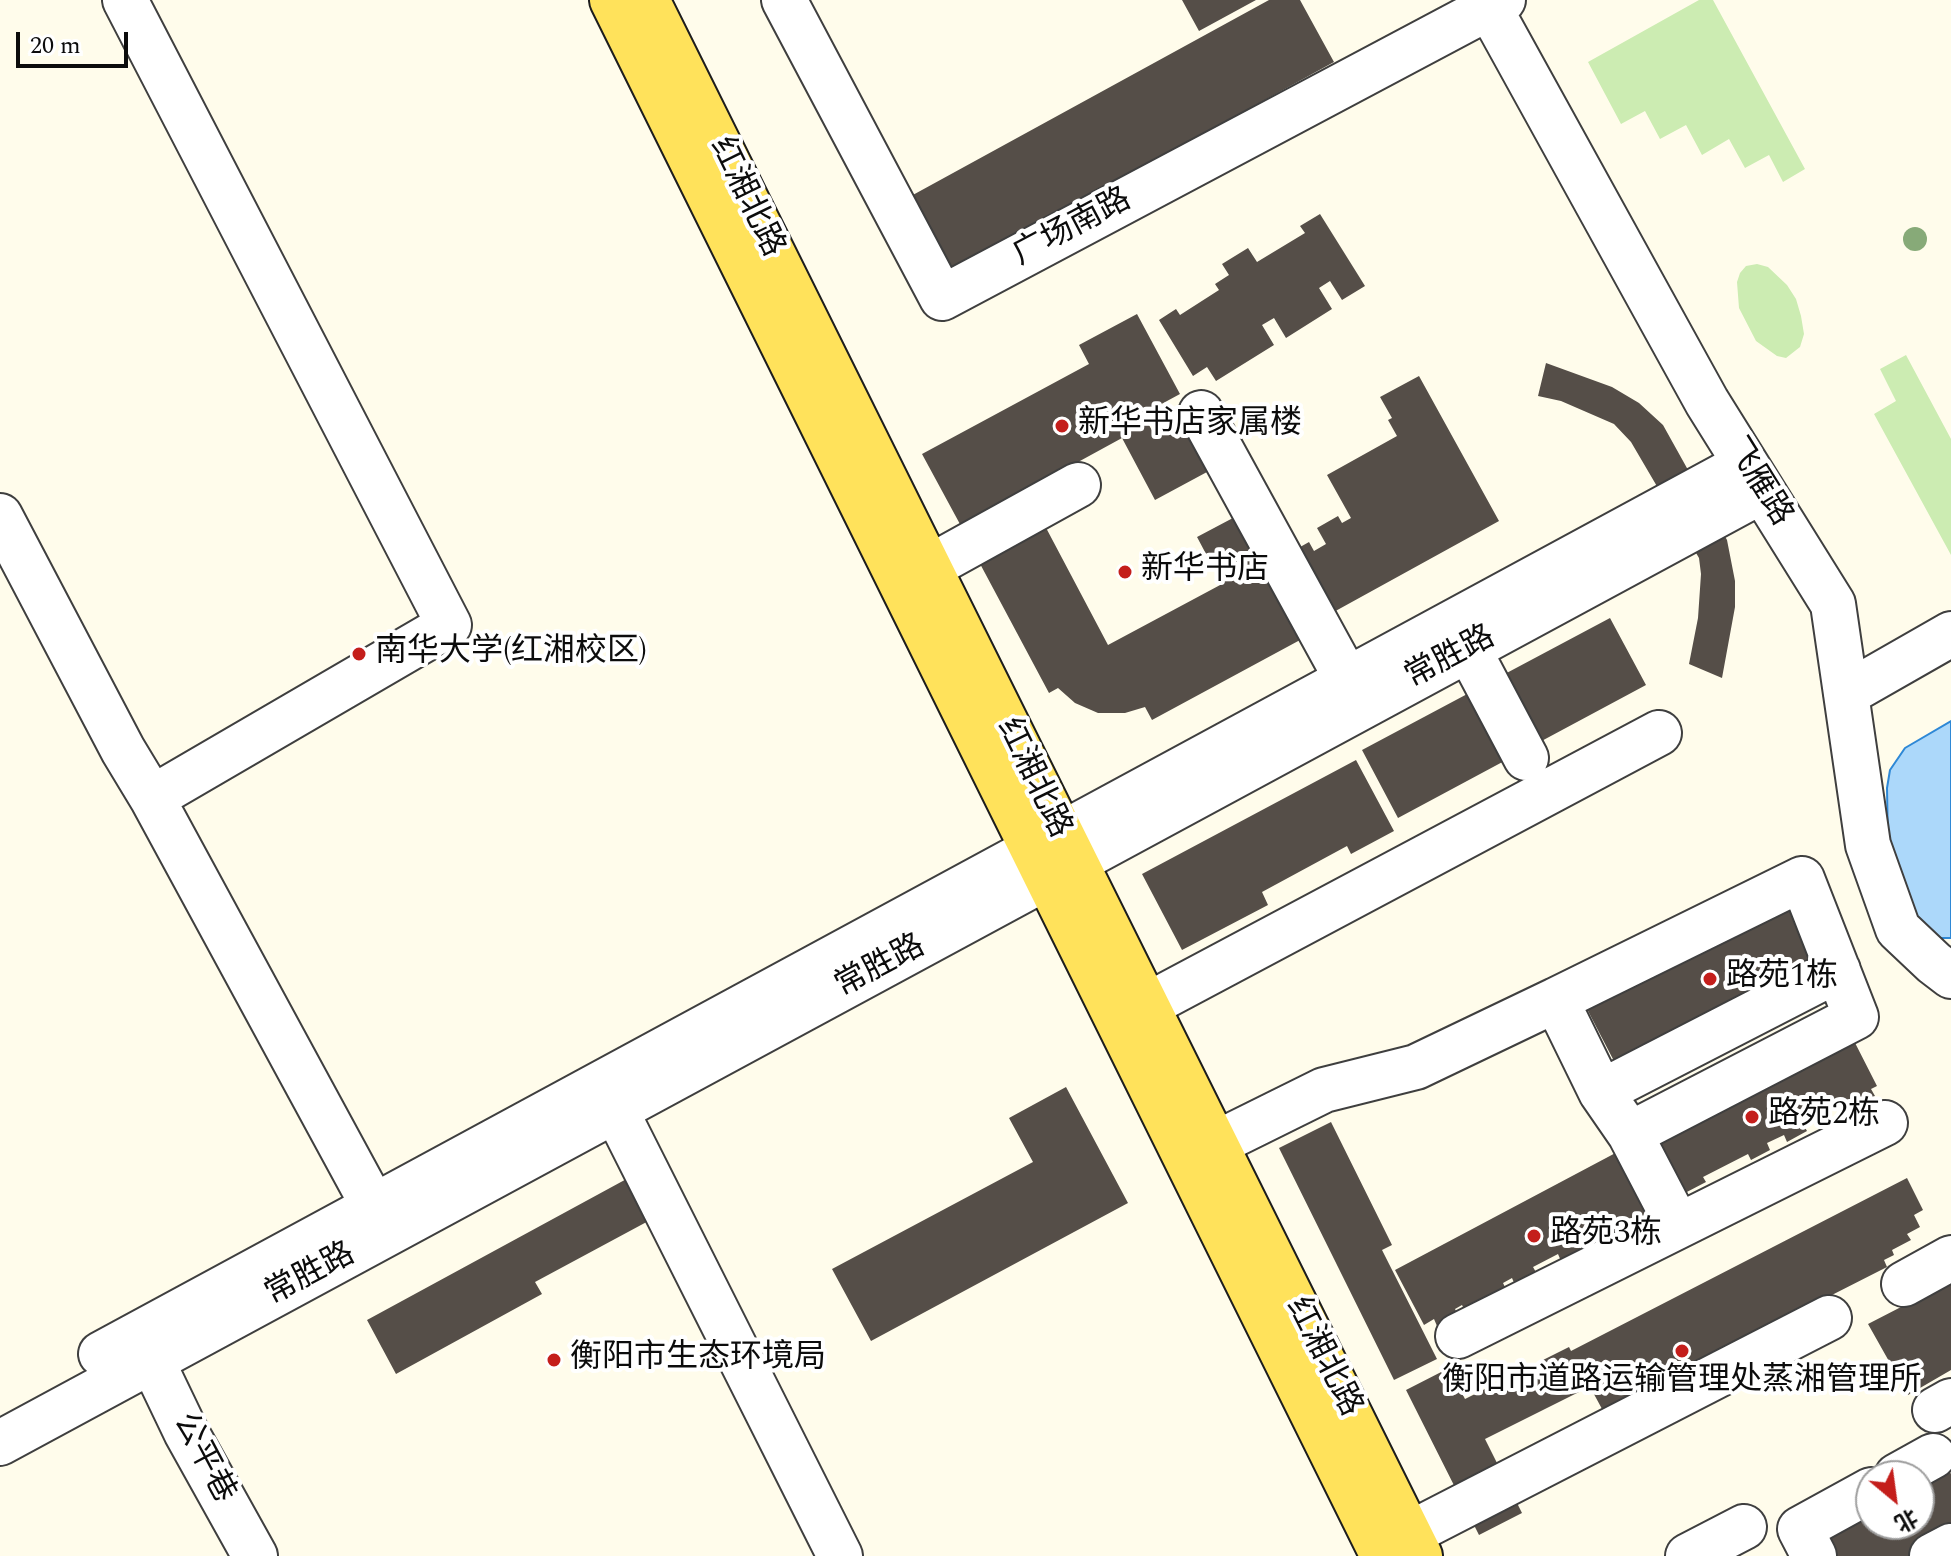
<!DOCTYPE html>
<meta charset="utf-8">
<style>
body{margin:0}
#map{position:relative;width:1951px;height:1556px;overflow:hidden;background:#fffceb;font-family:Spectral,"Noto Sans SC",serif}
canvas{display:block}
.north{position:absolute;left:1855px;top:1460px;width:80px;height:80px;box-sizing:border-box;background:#fff;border:2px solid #9e9e9e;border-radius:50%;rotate:151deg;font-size:22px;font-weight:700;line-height:32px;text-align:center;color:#0c0c0c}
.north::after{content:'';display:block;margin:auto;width:28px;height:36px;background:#c41e1b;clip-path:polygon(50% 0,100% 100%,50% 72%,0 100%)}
.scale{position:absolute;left:16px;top:32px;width:112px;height:36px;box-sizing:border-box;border:4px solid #0c0c0c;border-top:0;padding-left:10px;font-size:24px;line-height:28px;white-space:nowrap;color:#0c0c0c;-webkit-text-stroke:6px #fff;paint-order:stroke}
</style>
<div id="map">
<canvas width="1951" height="1556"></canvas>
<div class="north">北</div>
<div class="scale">20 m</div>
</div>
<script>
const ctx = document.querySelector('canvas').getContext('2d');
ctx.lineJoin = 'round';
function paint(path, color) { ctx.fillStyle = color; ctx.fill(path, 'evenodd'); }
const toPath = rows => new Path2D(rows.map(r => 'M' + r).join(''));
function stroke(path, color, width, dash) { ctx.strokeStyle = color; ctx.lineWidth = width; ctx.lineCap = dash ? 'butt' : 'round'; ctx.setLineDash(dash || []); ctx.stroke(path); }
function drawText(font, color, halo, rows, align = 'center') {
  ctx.font = font + ' Spectral,"Noto Sans SC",serif'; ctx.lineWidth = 8; ctx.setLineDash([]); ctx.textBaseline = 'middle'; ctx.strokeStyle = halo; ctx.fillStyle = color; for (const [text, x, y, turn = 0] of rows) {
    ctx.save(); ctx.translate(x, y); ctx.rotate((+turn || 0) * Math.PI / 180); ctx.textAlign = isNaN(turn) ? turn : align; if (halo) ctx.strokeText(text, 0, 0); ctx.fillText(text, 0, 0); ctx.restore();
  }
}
const green = toPath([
 [1699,0,1713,0,1805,169,1783,182,1769,155,1745,168,1729,139,1702,155,1686,125,1660,139,1645,111,1621,124,1588,62],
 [1757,264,1768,267,1787,285,1796,299,1801,316,1804,334,1800,347,1786,358,1777,356,1756,341,1739,308,1737,282,1740,273,1746,266],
 [1906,355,1951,439,1951,555,1874,414,1896,401,1880,369]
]);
const water = toPath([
 [1951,721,1951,938,1932,938,1910,916,1888,846,1887,788,1890,770,1905,748,1951,721]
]);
const building = toPath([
 [1182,0,1256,0,1199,31],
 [1269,0,1300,0,1334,62,953,271,911,196],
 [1320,214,1365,286,1342,300,1330,281,1319,288,1332,309,1286,338,1274,318,1262,325,1274,345,1216,381,1207,367,1193,376,1159,320,1176,309,1180,315,1219,290,1215,284,1229,275,1222,264,1248,248,1257,262,1305,233,1300,226],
 [1137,314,1180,394,1143,414,1155,436,1193,416,1220,465,1155,500,1122,438,961,526,922,454,1089,364,1079,345],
 [1546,363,1612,387,1639,403,1663,425,1727,540,1735,581,1735,607,1722,678,1689,664,1698,618,1701,574,1699,558,1631,442,1614,424,1561,401,1538,396],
 [1419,376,1499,521,1321,619,1286,555,1309,542,1314,551,1326,544,1317,528,1338,516,1342,523,1351,518,1327,475,1397,436,1388,420,1392,418,1380,397],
 [1248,510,1313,633,1152,720,1145,707,1125,713,1098,713,1075,703,1058,688,1049,693,978,560,1044,524,1108,645,1222,584,1197,537],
 [1610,618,1646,685,1398,818,1362,750],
 [1356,760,1394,831,1351,854,1347,846,1262,892,1268,905,1182,950,1142,874],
 [1791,905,1818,958,1615,1063,1587,1009],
 [1850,1033,1877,1086,1871,1089,1875,1096,1849,1109,1845,1103,1803,1124,1807,1131,1787,1142,1784,1135,1767,1143,1770,1150,1751,1160,1748,1154,1703,1177,1706,1182,1683,1194,1646,1137],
 [1066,1087,1128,1203,871,1341,832,1269,1033,1162,1009,1118],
 [1331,1122,1392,1245,1382,1250,1437,1359,1394,1380,1279,1148],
 [1623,1149,1649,1214,1622,1228,1619,1222,1613,1225,1617,1231,1587,1247,1583,1240,1578,1243,1581,1250,1561,1261,1558,1254,1533,1267,1537,1274,1515,1285,1512,1278,1503,1283,1506,1289,1465,1311,1462,1305,1455,1309,1458,1315,1437,1326,1434,1319,1424,1325,1395,1270],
 [632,1176,654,1218,535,1282,542,1294,396,1374,367,1320],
 [1907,1178,1923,1210,1914,1215,1920,1227,1907,1234,1911,1240,1892,1250,1894,1255,1884,1260,1887,1267,1765,1329,1608,1420,1576,1361,1589,1387,1485,1439,1522,1513,1479,1535,1406,1390,1449,1368,1465,1399,1569,1347,1571,1351],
 [1951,1272,1951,1370,1908,1395,1868,1324,1901,1307,1898,1302],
 [1945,1462,1951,1474,1951,1534,1910,1556,1822,1556,1811,1535,1871,1502,1871,1524,1919,1524,1919,1476]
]);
const minor = toPath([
 [125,0,449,625,152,798],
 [784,0,942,298,1503,0],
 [1489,7,1707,402,1833,604,1868,845,1898,929,1934,963,1951,976],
 [1201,413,1361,705],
 [0,516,123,750,152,798,374,1207],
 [928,568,1078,485],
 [1455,624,1526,758],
 [1846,694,1951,634],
 [1556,1000,1802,879,1856,1017,1630,1134],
 [1146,1006,1659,733],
 [1601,1092,1838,970],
 [616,1111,840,1556],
 [1215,1144,1324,1090,1416,1067,1556,1000,1601,1092,1630,1134,1678,1226],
 [1904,1284,1951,1258],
 [1458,1336,1885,1123],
 [101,1354,1745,464],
 [152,1361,186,1432,255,1556],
 [1935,1410,1951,1401],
 [0,1443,1762,491],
 [1897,1476,1933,1456],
 [1409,1534,1829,1318],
 [1688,1556,1744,1527],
 [1814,1556,1800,1529,1871,1490],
 [1932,1556,1951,1546]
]);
const major = toPath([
 [612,0,1383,1556],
 [647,0,1420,1556]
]);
const trees = [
 [1915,239]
];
const markers = [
 [1062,426,8,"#c41e1b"],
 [1125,572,8,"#c41e1b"],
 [359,654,8,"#c41e1b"],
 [1710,979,8,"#c41e1b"],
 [1752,1117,8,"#c41e1b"],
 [1534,1236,8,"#c41e1b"],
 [1682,1351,8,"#c41e1b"],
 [554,1360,8,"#c41e1b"]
];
const streetNames = [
 ["红湘北路",745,198,64],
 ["广场南路",1073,229,-28],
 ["飞雁路",1757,483,58],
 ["常胜路",1451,659,-28],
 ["红湘北路",1032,779,64],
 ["常胜路",881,968,-28],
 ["常胜路",311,1276,-28],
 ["红湘北路",1322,1358,63],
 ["公平巷",202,1459,62]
];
const poiNames = [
 ["新华书店家属楼",1078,426],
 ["新华书店",1141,572],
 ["南华大学(红湘校区)",375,654],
 ["路苑1栋",1726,979],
 ["路苑2栋",1768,1117],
 ["路苑3栋",1550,1236],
 ["衡阳市生态环境局",570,1360],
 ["衡阳市道路运输管理处蒸湘管理所",1682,1383,"center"]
];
paint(green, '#ccecb2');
paint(water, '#acd8fa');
stroke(water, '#2e88d6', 2);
paint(building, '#554e48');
stroke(minor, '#3f3f3f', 48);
stroke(major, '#1d1d1d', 48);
stroke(minor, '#fff', 44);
stroke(major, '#ffe25b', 44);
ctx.fillStyle = '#87aa78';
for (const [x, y] of trees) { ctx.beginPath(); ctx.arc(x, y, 12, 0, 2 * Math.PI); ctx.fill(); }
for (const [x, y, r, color] of markers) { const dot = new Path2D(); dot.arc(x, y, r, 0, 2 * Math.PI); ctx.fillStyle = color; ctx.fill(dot); stroke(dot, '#fff', 3); }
drawText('32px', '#0c0c0c', '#fff', streetNames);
drawText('32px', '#0c0c0c', '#fff', poiNames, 'left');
</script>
